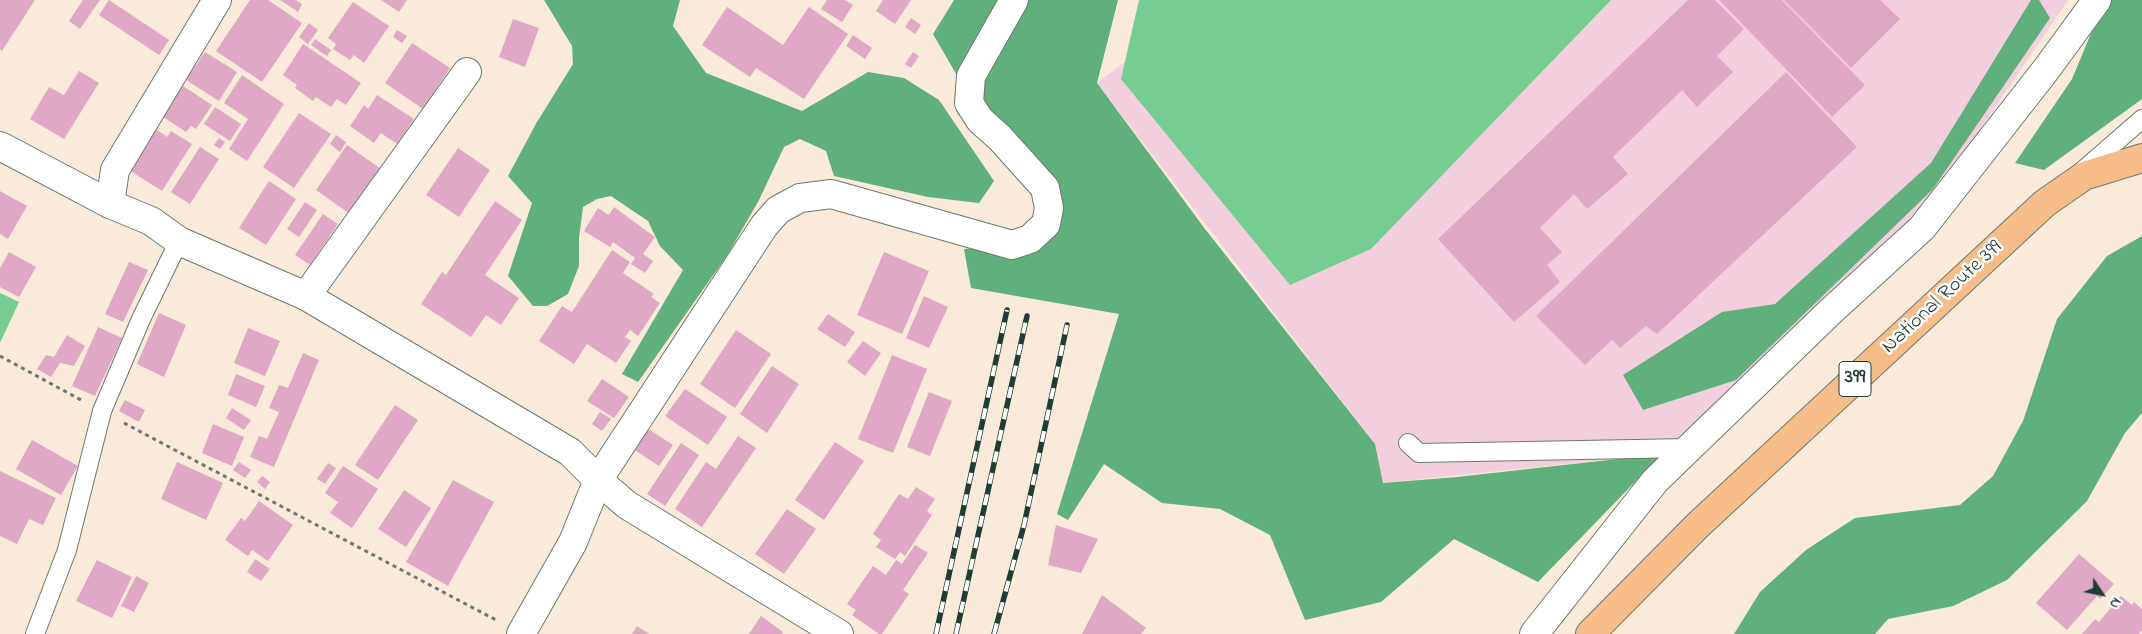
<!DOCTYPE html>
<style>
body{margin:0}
#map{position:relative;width:2142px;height:634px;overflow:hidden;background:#f9ead9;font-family:"Indie Flower",sans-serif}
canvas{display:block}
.north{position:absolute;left:2077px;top:569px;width:50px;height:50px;-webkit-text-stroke:4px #fff;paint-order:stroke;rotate:124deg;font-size:14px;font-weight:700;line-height:20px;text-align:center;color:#1f3d34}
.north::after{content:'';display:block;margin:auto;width:18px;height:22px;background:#1f3d34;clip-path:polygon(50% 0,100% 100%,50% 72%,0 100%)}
</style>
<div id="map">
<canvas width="2142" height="634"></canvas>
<div class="north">N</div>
</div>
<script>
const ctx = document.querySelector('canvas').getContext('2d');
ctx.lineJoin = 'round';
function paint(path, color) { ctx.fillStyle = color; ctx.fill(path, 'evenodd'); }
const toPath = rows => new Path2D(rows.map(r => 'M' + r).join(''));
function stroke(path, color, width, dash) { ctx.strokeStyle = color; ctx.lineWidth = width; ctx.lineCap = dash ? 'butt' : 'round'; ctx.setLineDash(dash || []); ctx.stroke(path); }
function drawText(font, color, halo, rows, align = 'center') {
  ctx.font = font + ' "Indie Flower",sans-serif'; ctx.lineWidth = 5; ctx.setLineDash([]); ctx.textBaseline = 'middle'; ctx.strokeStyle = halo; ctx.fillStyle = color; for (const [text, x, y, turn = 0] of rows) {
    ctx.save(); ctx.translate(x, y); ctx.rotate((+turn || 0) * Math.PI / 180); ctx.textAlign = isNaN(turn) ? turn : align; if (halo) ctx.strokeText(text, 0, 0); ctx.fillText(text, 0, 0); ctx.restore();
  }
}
const built = toPath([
 [1207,0,2068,0,1932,200,1775,357,1662,454,1383,483,1375,444,1097,83]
]);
const green = toPath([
 [1139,0,1611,0,1371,249,1290,285,1121,79],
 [0,293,19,302,0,343]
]);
const forest = toPath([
 [544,0,680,0,673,26,706,73,802,111,868,72,904,78,939,100,994,181,979,203,928,197,834,176,826,151,800,139,784,147,759,200,728,254,638,382,622,374,683,270,660,246,648,221,611,196,597,199,583,207,579,238,579,266,568,294,547,306,533,306,508,276,532,203,508,176,537,122,573,64,572,46],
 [954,0,1118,0,1097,83,1205,229,1375,444,1383,483,1457,477,1662,454,1538,582,1454,539,1381,602,1305,620,1270,535,1220,509,1162,503,1104,464,1068,520,1057,514,1119,314,971,288,964,249,1040,241,1038,174,1003,155,933,34],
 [2031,0,2039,0,2050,18,1933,189,1736,380,1643,410,1623,375,1722,312,1775,304,1931,163],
 [2111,0,2142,0,2142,99,2044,170,2015,163,2072,79,2097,19],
 [2142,236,2142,413,2125,433,2087,501,2007,580,1953,606,1888,619,1875,634,1734,634,1760,592,1806,550,1855,518,1960,505,1993,476,2023,421,2057,319,2107,256]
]);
const building = toPath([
 [0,0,35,0,2,51,0,49],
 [83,0,100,0,80,29,69,21],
 [109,0,169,40,159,55,99,15],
 [250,0,268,0,302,23,262,82,216,51],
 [280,0,296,0,302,4,298,12],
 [381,0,407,0,399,12],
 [827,0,845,0,853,5,842,22,821,9],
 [883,0,911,0,895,24,876,11],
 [1688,0,1715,0,1744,29,1717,56,1733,72,1697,107,1682,90,1613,157,1628,174,1587,209,1574,194,1540,228,1562,252,1547,265,1560,282,1514,322,1438,239],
 [1719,0,1782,0,1865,85,1832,117],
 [1784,0,1880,0,1900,19,1851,68],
 [353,2,389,26,364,63,354,55,350,60,333,49,336,44,328,38],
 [727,7,783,45,809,7,848,34,804,99,756,68,750,77,702,45],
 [911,18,921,25,915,34,905,27],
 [513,19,539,28,525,67,499,57],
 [309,23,318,30,308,44,299,37],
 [397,30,407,36,402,43,393,37],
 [853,35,872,48,865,59,846,46],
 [315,39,331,50,327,56,311,45],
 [412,43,450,68,423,109,385,83],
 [303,44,361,83,346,105,337,99,331,107,316,97,313,101,295,88,297,85,283,75],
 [205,52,237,72,219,101,186,80],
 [913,52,919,56,911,68,905,64],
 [79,71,99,83,64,139,30,119,49,87,64,95],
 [1786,72,1857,147,1657,334,1646,326,1620,348,1612,340,1585,365,1536,316],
 [242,75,284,104,247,161,229,149,248,119,224,103],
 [180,84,212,105,196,129,191,126,186,132,160,115],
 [377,95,414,119,397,144,381,133,374,143,350,126,364,105,368,109],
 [215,107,241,124,230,141,204,124],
 [299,113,331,134,294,188,263,167],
 [156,129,167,137,171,131,192,144,162,191,129,170],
 [336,135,346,142,340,152,330,144],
 [219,138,225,142,220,149,214,145],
 [347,145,384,171,353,216,316,190],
 [200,147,219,159,190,204,171,192],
 [458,148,490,170,459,217,426,195],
 [269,181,296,199,266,245,239,228],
 [0,191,27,206,8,239,0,234],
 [495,201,522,220,485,275,519,298,501,325,486,315,471,337,421,304,442,272,446,275],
 [305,202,317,210,299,237,287,229],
 [614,207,655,237,643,254,653,261,645,273,631,264,635,258,613,242,610,247,584,231,598,208,609,215],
 [323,214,338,224,310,265,295,255],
 [612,250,630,262,623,273,654,294,651,297,660,303,638,336,630,330,625,337,631,341,616,363,587,344,574,364,539,341,562,306,572,312],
 [9,252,36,267,19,297,0,287,0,268],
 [884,252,929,271,902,334,857,315],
 [129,262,148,270,123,322,105,314],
 [924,296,948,307,929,348,906,338],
 [159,313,186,325,164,377,137,364],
 [828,314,855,332,845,347,817,329],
 [98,327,122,338,95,396,72,386],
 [248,328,280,341,265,376,234,363],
 [736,330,771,354,735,408,700,384],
 [67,335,85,346,74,366,60,363,51,377,37,369,46,355,54,357],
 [863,341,881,353,865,376,847,362],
 [303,353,319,360,274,467,250,457,259,436,267,439,279,412,269,408,279,385,288,388],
 [892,355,927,369,893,453,858,439],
 [772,366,799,384,767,433,740,414],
 [236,374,265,386,256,407,228,395],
 [602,379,629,397,614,418,587,401],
 [685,389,727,417,708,445,665,416],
 [929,392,952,401,930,456,907,447],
 [125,400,145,410,139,422,119,411],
 [395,405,418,420,378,480,355,465],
 [232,408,251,420,244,430,226,418],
 [600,412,611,419,602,431,592,424],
 [213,424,244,437,232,466,202,453],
 [647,428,673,445,659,466,633,449],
 [738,436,756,448,702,527,675,509,706,462,716,469],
 [32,440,78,466,61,495,16,469],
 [835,442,864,461,824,520,795,500],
 [681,443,699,455,665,506,647,494],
 [177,462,223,483,206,520,161,499],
 [239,462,251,470,245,478,233,470],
 [328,463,336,468,325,484,317,479],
 [343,466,378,489,352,528,330,513,338,502,325,493],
 [0,471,56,498,43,525,29,519,17,544,0,536],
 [262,476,270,482,265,489,257,482],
 [453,480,494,502,448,586,406,562],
 [916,487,935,499,927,511,932,515,905,556,900,552,895,559,876,547,881,540,873,534,899,494,908,499],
 [404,490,431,508,406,547,378,529],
 [259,501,293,525,268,561,252,550,248,556,225,540,241,518,245,521],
 [787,509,816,529,784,574,755,554],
 [1056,525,1098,539,1081,573,1048,565],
 [915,545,928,553,903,590,909,594,882,634,879,634,852,615,856,610,847,604,873,566,886,575,896,560,902,564],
 [2079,554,2114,584,2100,599,2097,596,2067,630,2036,603],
 [255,559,270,569,261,581,247,572],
 [97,560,132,577,112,618,76,601],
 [136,576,149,583,134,612,121,606],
 [1102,595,1146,628,1141,634,1082,634],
 [2121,596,2132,605,2134,602,2142,609,2142,630,2139,634,2082,634,2095,619,2099,622],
 [761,616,783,632,782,634,749,634],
 [637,626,649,634,632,634]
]);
const path = toPath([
 [0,356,81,400],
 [124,423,496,620]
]);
const service = toPath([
 [2080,173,2142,119],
 [1408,443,1419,453,1688,448],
 [35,634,67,550,102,411,141,319,179,241]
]);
const minor = toPath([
 [110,204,115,170,217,0],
 [306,296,467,72],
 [839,634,627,505,598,480,764,226,778,210,800,198,831,194,1012,245,1030,239,1046,224,1049,208,1045,188,1000,138,980,120,969,103,971,76,1014,0],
 [1534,634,1655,481,1831,311,1922,228,2045,71,2097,0]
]);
const tertiary = toPath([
 [0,146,110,204,151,221,179,241,306,296,570,452,598,480,573,542,521,634]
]);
const trunk = toPath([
 [1590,634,1697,526,2045,203,2084,176,2142,158]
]);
const rail = toPath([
 [936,634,1007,310],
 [956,634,1027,316],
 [994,634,1024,525,1067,325]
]);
const shields = [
 [1855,379,32]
];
const shieldNames = [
 ["399",1855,379]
];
const streetNames = [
 ["National Route 399",1943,298,-43]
];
paint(built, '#f3cfde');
paint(green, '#75cd92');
paint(forest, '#60b07c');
paint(building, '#dfa9c5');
stroke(service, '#6b7a6e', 20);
stroke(minor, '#6b7a6e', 30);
stroke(tertiary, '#6b7a6e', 30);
stroke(trunk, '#6b7a6e', 30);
stroke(path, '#6b7a6e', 3, [4, 4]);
stroke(service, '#fff', 18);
stroke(minor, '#fff', 28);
stroke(tertiary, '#fff', 28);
stroke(trunk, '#f7bd88', 28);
stroke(rail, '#1f3d34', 5.5);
stroke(rail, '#fff', 4, [11]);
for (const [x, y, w] of shields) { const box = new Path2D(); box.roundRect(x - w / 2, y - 17.5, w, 35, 4); ctx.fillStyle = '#fff'; ctx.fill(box); stroke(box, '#1f3d34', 1); }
drawText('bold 20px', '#1f3d34', null, shieldNames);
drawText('21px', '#1f3d34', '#fff', streetNames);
</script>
